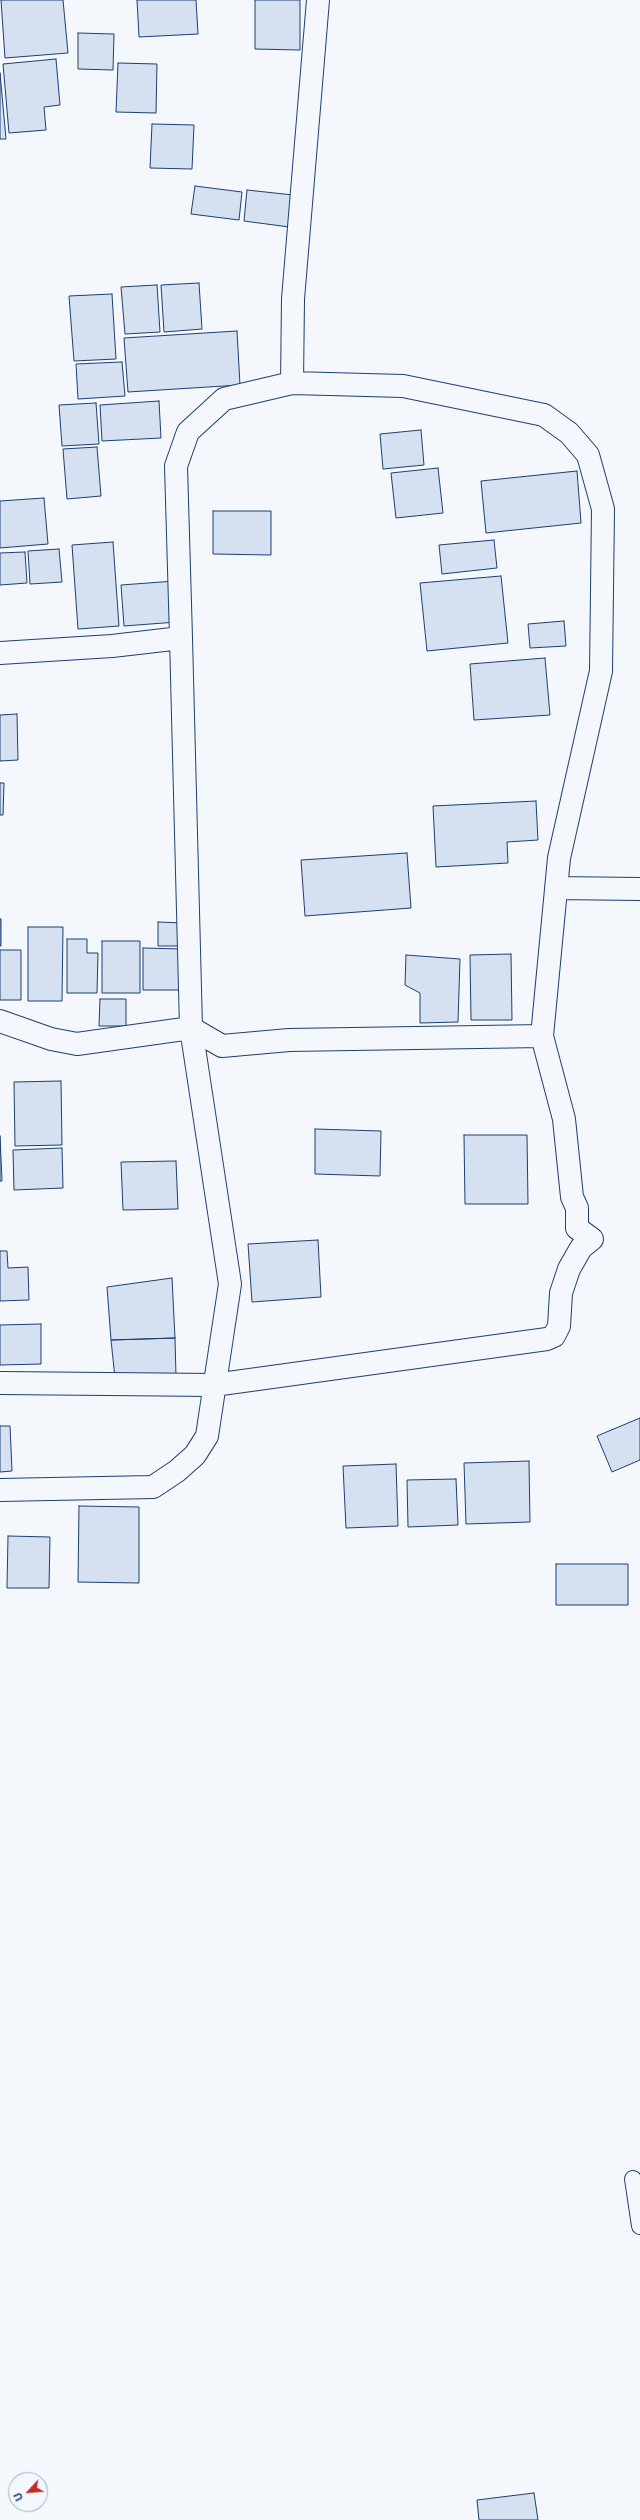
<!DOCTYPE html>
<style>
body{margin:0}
#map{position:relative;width:640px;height:2520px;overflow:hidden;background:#f4f7fb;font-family:"Noto Sans",sans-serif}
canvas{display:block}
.north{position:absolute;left:8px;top:2472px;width:40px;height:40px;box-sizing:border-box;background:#f4f7fb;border:1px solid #9eadc5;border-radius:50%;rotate:244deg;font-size:11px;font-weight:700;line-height:16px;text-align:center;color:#1d3f73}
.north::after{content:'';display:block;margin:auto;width:14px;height:18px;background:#c62828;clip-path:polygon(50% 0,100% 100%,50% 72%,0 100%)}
</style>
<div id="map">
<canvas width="640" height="2520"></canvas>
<div class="north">U</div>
</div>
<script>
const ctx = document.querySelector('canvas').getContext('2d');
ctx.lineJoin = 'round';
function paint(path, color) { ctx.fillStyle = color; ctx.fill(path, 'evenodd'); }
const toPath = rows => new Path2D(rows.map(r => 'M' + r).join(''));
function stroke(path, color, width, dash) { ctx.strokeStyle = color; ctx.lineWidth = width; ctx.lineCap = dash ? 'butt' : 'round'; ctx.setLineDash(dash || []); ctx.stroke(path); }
const building = toPath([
 [1,0,63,0,68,53,5,58,1,0],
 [137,0,196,0,198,34,139,37,137,0],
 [255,0,300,0,300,50,255,49,255,0],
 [78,33,114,34,113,70,78,69,78,33],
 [56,59,60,105,44,107,46,130,9,133,3,64,56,59],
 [118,63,157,64,156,113,116,112,118,63],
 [0,73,6,139,0,139,0,73],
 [152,124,194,125,192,169,150,168,152,124],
 [195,186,242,192,239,220,191,214,195,186],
 [247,190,293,195,289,227,244,221,247,190],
 [199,283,202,329,164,332,161,285,199,283],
 [157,285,160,332,125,334,121,287,157,285],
 [112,294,116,359,74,361,69,296,112,294],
 [237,331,240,385,128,392,124,338,237,331],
 [122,362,125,396,78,399,76,364,122,362],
 [159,401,161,438,102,441,100,405,159,401],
 [96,403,99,444,62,446,59,405,96,403],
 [421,430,424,465,383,469,380,434,421,430],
 [97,447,101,496,67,499,63,449,97,447],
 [438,468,443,513,396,518,391,473,438,468],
 [577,471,581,523,486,533,481,481,577,471],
 [44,498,48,544,0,548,0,501,44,498],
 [213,511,271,511,271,555,213,554,213,511],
 [494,540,497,568,442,574,439,545,494,540],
 [113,542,119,626,78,629,72,545,113,542],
 [59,549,62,582,30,584,28,551,59,549],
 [25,552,27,583,0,585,0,553,25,552],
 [501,576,508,643,427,651,420,583,501,576],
 [175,581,177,622,124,626,121,585,175,581],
 [564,621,566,646,530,648,528,624,564,621],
 [545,658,550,715,474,720,470,664,545,658],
 [17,714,18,760,0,761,0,715,17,714],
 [0,783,4,783,3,815,0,815,0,783],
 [536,801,538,840,507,842,508,863,436,867,433,806,536,801],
 [407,853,411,908,305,916,301,860,407,853],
 [0,919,1,919,1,946,0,946,0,919],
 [158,922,184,923,183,946,158,946,158,922],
 [28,927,63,927,62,1001,28,1001,28,927],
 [67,939,87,939,87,953,98,953,97,993,67,993,67,939],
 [102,941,140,941,140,993,102,993,102,941],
 [143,948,183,949,183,990,143,990,143,948],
 [0,950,21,950,21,1000,0,1000,0,950],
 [511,954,512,1020,471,1020,470,955,511,954],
 [406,955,460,959,458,1022,420,1023,420,993,405,985,406,955],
 [100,999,126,999,126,1026,99,1026,100,999],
 [61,1081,62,1145,15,1146,14,1082,61,1081],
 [315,1129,381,1131,380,1176,315,1174,315,1129],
 [464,1135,527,1135,528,1204,465,1204,464,1135],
 [0,1136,2,1181,0,1181,0,1136],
 [62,1148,63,1188,14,1190,13,1150,62,1148],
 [176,1161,178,1209,123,1210,121,1162,176,1161],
 [318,1240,321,1297,252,1302,248,1244,318,1240],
 [0,1251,7,1251,8,1268,28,1267,29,1300,0,1301,0,1251],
 [172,1278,175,1338,111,1340,107,1287,172,1278],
 [41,1324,41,1364,0,1365,0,1325,41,1324],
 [175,1338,176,1376,115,1378,111,1340,175,1338],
 [640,1418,640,1460,612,1472,597,1436,640,1418],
 [0,1426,10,1426,12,1471,0,1472,0,1426],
 [529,1461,530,1522,466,1524,464,1463,529,1461],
 [396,1464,398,1526,346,1528,343,1466,396,1464],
 [456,1479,458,1525,408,1527,407,1480,456,1479],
 [79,1506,139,1507,139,1583,78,1582,79,1506],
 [8,1536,50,1537,49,1588,7,1588,8,1536],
 [556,1564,628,1564,628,1605,556,1605,556,1564],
 [534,2493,538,2520,479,2520,477,2500,534,2493]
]);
const service = toPath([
 [633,2179,640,2226]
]);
const minor = toPath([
 [0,653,112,646,181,638,176,466,188,432,224,399,292,383],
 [556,888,640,889],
 [0,1021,51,1039,77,1044,191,1028,222,1046,289,1040,542,1036],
 [0,1383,214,1385,547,1339,554,1336,559,1326,561,1293,569,1269,581,1248,592,1239,577,1228,577,1208,572,1197,564,1119,542,1036,559,858,601,671,603,509,588,455,569,433,544,415,403,386,292,383,293,299,318,0],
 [0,1490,153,1487,177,1471,195,1455,207,1436,230,1284,191,1028,181,638]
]);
paint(building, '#d5e0f0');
stroke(building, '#1d3f73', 1);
stroke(service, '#1d3f73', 18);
stroke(minor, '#1d3f73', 24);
stroke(service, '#f4f7fb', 16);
stroke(minor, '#f4f7fb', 22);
</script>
